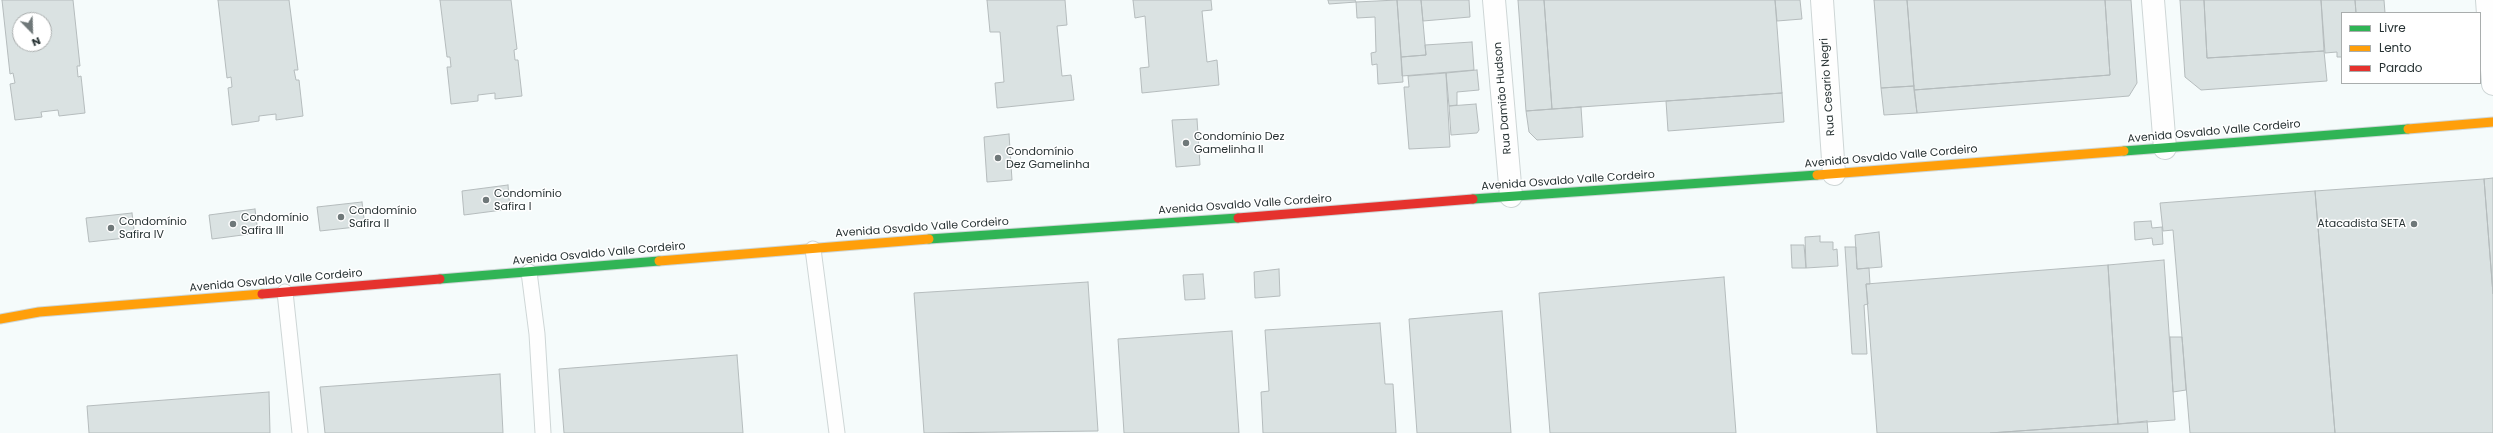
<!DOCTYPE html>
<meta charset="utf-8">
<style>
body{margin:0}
#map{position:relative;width:2493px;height:433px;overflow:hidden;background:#f5fbfb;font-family:Poppins,sans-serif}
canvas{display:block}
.legend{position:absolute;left:2341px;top:12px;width:140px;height:72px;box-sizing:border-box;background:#fff;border:1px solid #a9adad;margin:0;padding:5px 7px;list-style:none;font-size:12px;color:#273233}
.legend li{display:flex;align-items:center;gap:8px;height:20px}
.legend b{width:20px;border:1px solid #a9adad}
.north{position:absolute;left:12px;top:12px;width:40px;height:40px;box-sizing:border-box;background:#fff;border:1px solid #a9adad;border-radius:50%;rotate:157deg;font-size:11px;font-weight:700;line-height:16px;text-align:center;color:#273233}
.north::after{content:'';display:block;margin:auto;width:14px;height:18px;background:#6f7879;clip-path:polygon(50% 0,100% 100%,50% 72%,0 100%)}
</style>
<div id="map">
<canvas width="2493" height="433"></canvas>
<ul class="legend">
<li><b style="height:5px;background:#30b455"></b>Livre</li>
<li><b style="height:5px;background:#ff9f0a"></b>Lento</li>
<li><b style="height:5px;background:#e5322d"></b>Parado</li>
</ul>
<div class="north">N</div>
</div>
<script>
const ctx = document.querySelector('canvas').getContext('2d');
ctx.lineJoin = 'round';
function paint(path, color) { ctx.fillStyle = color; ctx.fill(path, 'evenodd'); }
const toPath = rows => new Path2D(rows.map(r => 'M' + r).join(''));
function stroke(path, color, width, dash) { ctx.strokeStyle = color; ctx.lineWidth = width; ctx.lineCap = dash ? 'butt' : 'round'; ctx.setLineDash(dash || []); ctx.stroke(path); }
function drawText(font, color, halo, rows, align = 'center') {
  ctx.font = font + ' Poppins,sans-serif'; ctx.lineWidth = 3; ctx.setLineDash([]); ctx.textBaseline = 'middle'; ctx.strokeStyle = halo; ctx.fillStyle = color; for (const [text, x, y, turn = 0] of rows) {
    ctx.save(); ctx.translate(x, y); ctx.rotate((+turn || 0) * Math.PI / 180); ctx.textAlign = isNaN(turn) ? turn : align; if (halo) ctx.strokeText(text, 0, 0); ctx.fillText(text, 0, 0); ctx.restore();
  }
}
const building = toPath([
 [2,0,73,0,80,66,77,66,78,77,81,76,85,113,59,116,58,110,41,112,42,117,15,120,10,84,15,83,13,73,10,74,2,0],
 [20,20,44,20,44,44,20,44,20,20],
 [218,0,289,0,298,70,294,70,296,80,299,80,303,116,276,120,276,114,259,116,259,121,232,125,228,88,232,87,231,77,227,78,218,0],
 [440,0,511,0,517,49,514,50,515,60,518,60,522,96,495,99,495,93,478,95,478,101,451,104,447,67,451,67,450,57,447,57,440,0],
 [987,0,1065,0,1067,25,1057,26,1062,76,1071,75,1074,100,997,108,995,83,1004,82,1000,32,990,32,987,0],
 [1133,0,1211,0,1212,10,1202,11,1207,62,1217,60,1219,85,1142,93,1140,68,1149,67,1145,16,1135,18,1133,0],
 [1328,0,1355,0,1356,2,1329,4,1328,0],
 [1397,0,1403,82,1378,84,1377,64,1372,65,1371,53,1376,52,1375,17,1357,18,1356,2,1397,0],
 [1397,0,1421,0,1426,55,1401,57,1397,0],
 [1421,0,1469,0,1470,17,1423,21,1421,0],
 [1518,0,1544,0,1552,109,1526,111,1518,0],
 [1544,0,1775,0,1782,93,1552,109,1544,0],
 [1775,0,1800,0,1802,19,1777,21,1775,0],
 [1874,0,1907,0,1914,86,1881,88,1874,0],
 [1907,0,2105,0,2110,75,1914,90,1907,0],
 [2105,0,2131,0,2137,83,2129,96,1917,113,1914,90,2110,75,2105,0],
 [2180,0,2204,0,2207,58,2324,51,2327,81,2201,90,2185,77,2180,0],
 [2204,0,2321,0,2324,51,2207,58,2204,0],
 [2321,0,2355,0,2356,13,2342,13,2342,57,2337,57,2337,52,2325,53,2321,0],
 [2355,0,2384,0,2385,13,2356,13,2355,0],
 [1472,42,1474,70,1402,76,1401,57,1426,55,1425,45,1472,42],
 [1477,70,1479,90,1457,92,1457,105,1449,106,1446,73,1477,70],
 [1446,73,1450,147,1409,149,1404,87,1409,87,1408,76,1446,73],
 [1914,86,1917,113,1884,115,1881,88,1914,86],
 [1782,93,1784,122,1668,131,1666,101,1782,93],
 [1476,104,1479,130,1477,133,1451,135,1449,106,1476,104],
 [1581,107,1583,137,1537,140,1529,132,1526,111,1581,107],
 [1197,119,1200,165,1176,167,1172,120,1197,119],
 [1009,134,1012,180,987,182,984,137,1009,134],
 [2493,178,2493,294,2484,179,2493,178],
 [2484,179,2493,294,2493,433,2335,433,2315,191,2484,179],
 [508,185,510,209,464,215,462,191,508,185],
 [2315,191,2335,433,2190,433,2173,230,2163,231,2160,203,2315,191],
 [362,202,365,226,320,231,317,207,362,202],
 [255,209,258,233,212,239,209,215,255,209],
 [132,213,135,237,89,242,86,218,132,213],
 [2151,221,2152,228,2162,227,2163,244,2153,245,2152,238,2135,240,2134,222,2151,221],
 [1879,232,1882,267,1857,269,1855,235,1879,232],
 [1820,236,1820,242,1833,242,1833,250,1837,249,1838,266,1806,268,1805,237,1820,236],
 [1791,245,1804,245,1806,268,1792,268,1791,245],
 [1845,247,1856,247,1857,269,1869,268,1870,284,1866,284,1868,304,1864,305,1867,354,1852,354,1845,247],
 [2164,260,2175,420,2118,424,2108,265,2164,260],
 [2108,265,2118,424,1990,433,1877,433,1866,284,2108,265],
 [1279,269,1280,296,1255,298,1254,272,1279,269],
 [1203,274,1205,299,1185,300,1183,275,1203,274],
 [1724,277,1736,433,1550,433,1539,293,1724,277],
 [1088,282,1098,431,924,433,914,293,1088,282],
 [1502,311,1511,433,1417,433,1409,319,1502,311],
 [1380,323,1385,384,1393,384,1396,433,1263,433,1261,392,1269,391,1265,330,1380,323],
 [1232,331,1239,433,1124,433,1118,339,1232,331],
 [2170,337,2182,337,2186,390,2173,392,2170,337],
 [737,355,743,433,564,433,559,369,737,355],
 [500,374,503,433,325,433,320,387,500,374],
 [269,392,270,433,89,433,87,406,269,392],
 [2147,421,2148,433,1990,433,2118,424,2147,421]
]);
const lane = toPath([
 [813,249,837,433],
 [529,272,537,334,543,433],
 [285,292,300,433]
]);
const street = toPath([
 [1494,0,1511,196],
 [1822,0,1834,174],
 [2153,0,2165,148],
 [2487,0,2493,84]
]);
const fast = toPath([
 [2124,151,2408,129],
 [1473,199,1817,175],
 [929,239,1238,218],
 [440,279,659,261]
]);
const slow = toPath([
 [2408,129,2493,122],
 [1817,175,2124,151],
 [659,261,929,239],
 [0,319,39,312,262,294]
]);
const jam = toPath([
 [1238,218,1473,199],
 [262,294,440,279]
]);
const markers = [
 [1186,143,4,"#6f7879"],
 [998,158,4,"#6f7879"],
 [486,200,4,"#6f7879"],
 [341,217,4,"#6f7879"],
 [233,224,4,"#6f7879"],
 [2414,224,4,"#6f7879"],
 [111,228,4,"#6f7879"]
];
const streetNames = [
 ["Rua Cesario Negri",1828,87,-94],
 ["Rua Damião Hudson",1503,98,-95],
 ["Avenida Osvaldo Valle Cordeiro",2214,132,-5],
 ["Avenida Osvaldo Valle Cordeiro",1891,157,-5],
 ["Avenida Osvaldo Valle Cordeiro",1568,181,-4],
 ["Avenida Osvaldo Valle Cordeiro",1245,205,-4],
 ["Avenida Osvaldo Valle Cordeiro",922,228,-4],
 ["Avenida Osvaldo Valle Cordeiro",599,254,-5],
 ["Avenida Osvaldo Valle Cordeiro",276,281,-5]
];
const poiNames = [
 ["Condomínio Dez",1194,137],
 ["Gamelinha II",1194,150],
 ["Condomínio",1006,152],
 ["Dez Gamelinha",1006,165],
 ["Condomínio",494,194],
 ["Safira I",494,207],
 ["Condomínio",349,211],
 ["Safira II",349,224],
 ["Condomínio",241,218],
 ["Safira III",241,231],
 ["Condomínio",119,222],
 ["Safira IV",119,235],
 ["Atacadista SETA",2406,224,"right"]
];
paint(building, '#dae2e2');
stroke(building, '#b5bcbd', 1);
stroke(lane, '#ced6d6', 17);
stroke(street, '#ced6d6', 24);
stroke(fast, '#ced6d6', 11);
stroke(slow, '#ced6d6', 11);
stroke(jam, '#ced6d6', 11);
stroke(lane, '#fefefe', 15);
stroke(street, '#fefefe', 22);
stroke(fast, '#30b455', 9);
stroke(slow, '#ff9f0a', 9);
stroke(jam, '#e5322d', 9);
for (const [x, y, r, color] of markers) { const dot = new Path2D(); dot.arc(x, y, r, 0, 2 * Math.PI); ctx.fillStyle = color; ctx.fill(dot); stroke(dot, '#fff', 1.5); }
drawText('11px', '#273233', '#fff', streetNames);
drawText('11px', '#273233', '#fff', poiNames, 'left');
</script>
